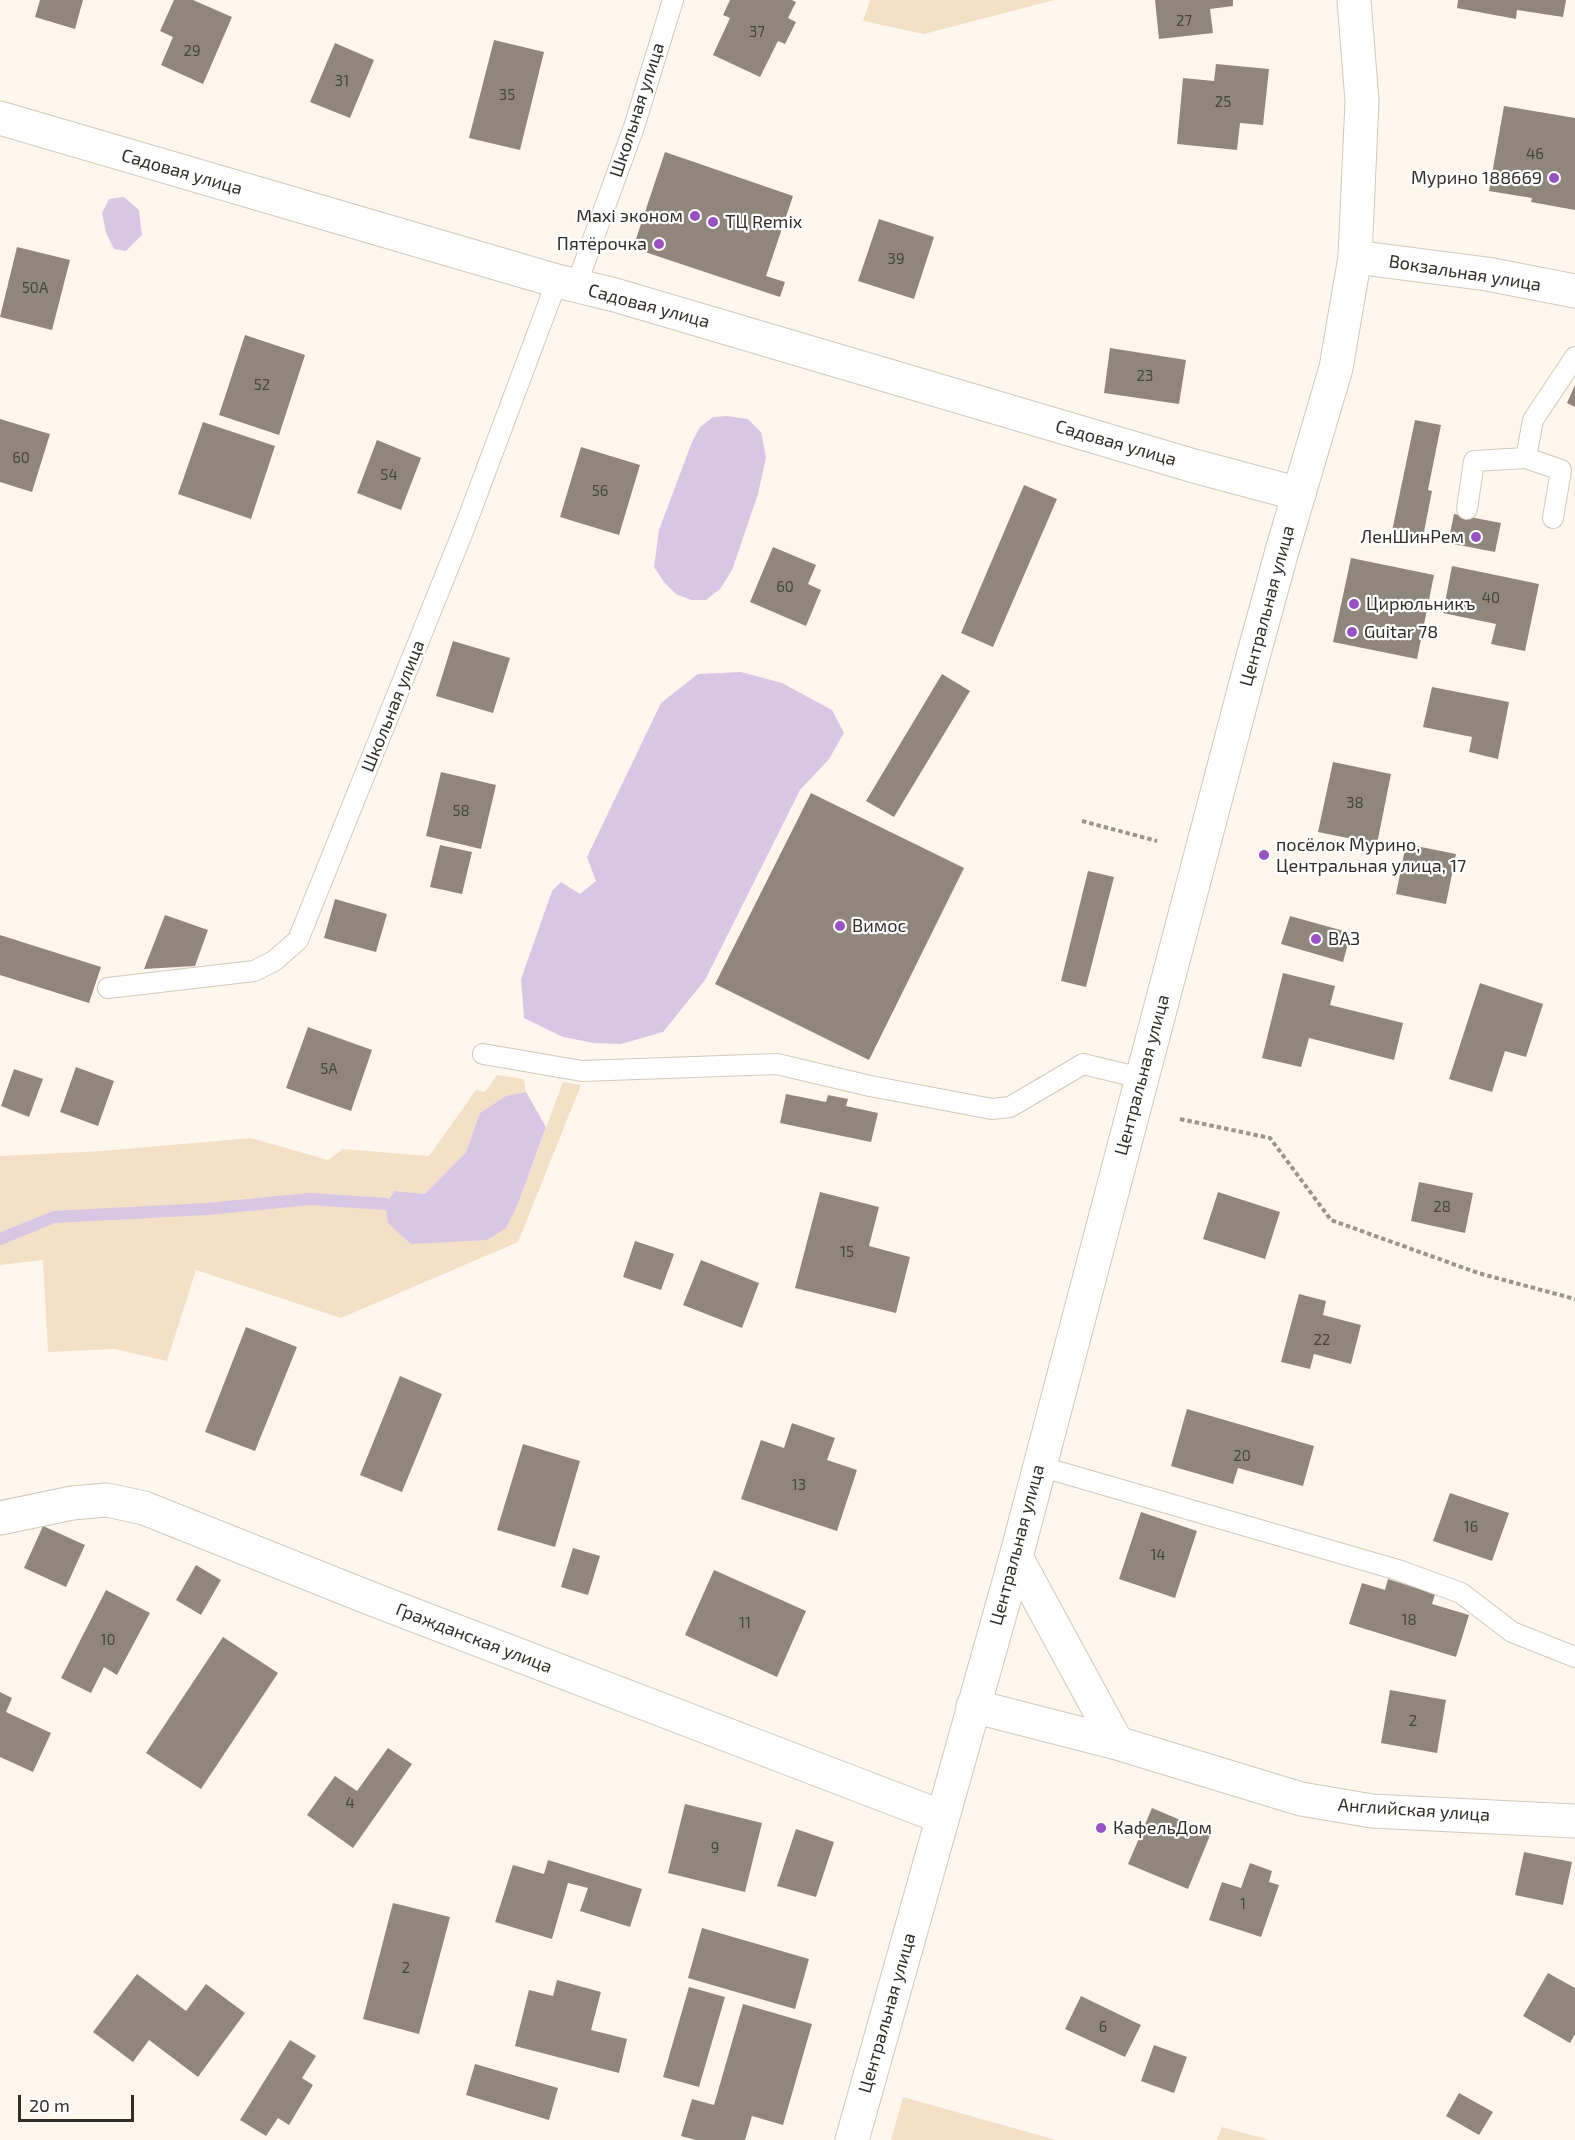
<!DOCTYPE html>
<meta charset="utf-8">
<style>
body{margin:0}
#map{position:relative;width:1575px;height:2140px;overflow:hidden;background:#fff7ed;font-family:"Exo 2",sans-serif}
canvas{display:block}
.scale{position:absolute;left:18px;top:2095px;width:116px;height:27px;box-sizing:border-box;border:3px solid #312d28;border-top:0;padding-left:8px;font-size:18px;line-height:21px;white-space:nowrap;color:#312d28;-webkit-text-stroke:4px #fff;paint-order:stroke}
</style>
<div id="map">
<canvas width="1575" height="2140"></canvas>
<div class="scale">20 m</div>
</div>
<script>
const ctx = document.querySelector('canvas').getContext('2d');
ctx.lineJoin = 'round';
function paint(path, color) { ctx.fillStyle = color; ctx.fill(path, 'evenodd'); }
const toPath = rows => new Path2D(rows.map(r => 'M' + r).join(''));
function stroke(path, color, width, dash) { ctx.strokeStyle = color; ctx.lineWidth = width; ctx.lineCap = dash ? 'butt' : 'round'; ctx.setLineDash(dash || []); ctx.stroke(path); }
function drawText(font, color, halo, rows, align = 'center') {
  ctx.font = font + ' "Exo 2",sans-serif'; ctx.lineWidth = 4.5; ctx.setLineDash([]); ctx.textBaseline = 'middle'; ctx.strokeStyle = halo; ctx.fillStyle = color; for (const [text, x, y, turn = 0] of rows) {
    ctx.save(); ctx.translate(x, y); ctx.rotate((+turn || 0) * Math.PI / 180); ctx.textAlign = isNaN(turn) ? turn : align; if (halo) ctx.strokeText(text, 0, 0); ctx.fillText(text, 0, 0); ctx.restore();
  }
}
const green = toPath([
 [870,0,1054,0,924,34,863,21],
 [497,1075,524,1079,526,1092,506,1096,480,1113,466,1152,425,1194,395,1191,385,1204,519,1201,563,1082,581,1085,518,1242,341,1318,196,1270,167,1361,115,1349,48,1352,43,1260,0,1265,0,1156,102,1151,251,1138,328,1160,343,1149,429,1156,476,1090,485,1092],
 [903,2097,1056,2140,891,2140],
 [1222,2127,1262,2138,1269,2140,1217,2140]
]);
const water = toPath([
 [124,197,139,210,142,235,126,251,114,249,106,233,102,213,109,199],
 [727,416,748,419,761,432,766,457,758,494,732,570,720,589,706,600,691,600,676,594,664,582,654,567,659,530,692,442,700,427,713,417],
 [741,672,782,683,832,710,844,733,829,759,800,790,705,980,663,1032,621,1044,594,1043,563,1037,524,1018,521,979,552,891,561,882,580,894,596,881,587,857,661,703,698,674],
 [526,1092,546,1127,519,1201,506,1228,487,1240,411,1244,388,1223,385,1204,395,1191,425,1194,466,1152,480,1113,506,1096]
]);
const stream = toPath([
 [0,1239,54,1217,207,1209,310,1199,385,1204]
]);
const building = toPath([
 [40,0,83,0,75,29,35,17],
 [174,0,193,0,232,17,203,84,161,65,173,37,160,31],
 [730,0,792,0,796,2,788,18,796,22,785,44,778,41,760,77,713,55,730,18,723,15],
 [1155,0,1233,0,1233,6,1210,9,1213,33,1159,39],
 [1458,0,1566,0,1563,17,1517,10,1516,19,1457,8],
 [494,40,544,52,520,150,469,138],
 [335,43,374,60,350,118,310,102],
 [1216,64,1269,69,1263,125,1240,123,1237,150,1177,144,1183,78,1214,81],
 [1504,106,1575,118,1575,210,1531,202,1532,198,1489,191],
 [665,152,793,196,766,276,785,282,780,297,633,248],
 [879,219,934,237,914,299,858,281],
 [17,247,70,260,52,330,0,317],
 [245,335,305,355,279,435,219,415],
 [1110,348,1186,360,1179,404,1104,393],
 [1575,385,1575,407,1567,403],
 [0,419,50,434,32,492,0,482],
 [1415,420,1441,425,1428,490,1432,491,1423,537,1392,531],
 [203,422,275,446,251,519,178,494],
 [377,440,421,458,401,510,357,493],
 [581,447,640,465,619,535,560,517],
 [1024,485,1057,499,993,647,961,633],
 [1454,514,1501,523,1495,552,1448,543],
 [773,547,816,565,808,584,821,590,806,626,750,602],
 [1351,558,1434,575,1417,659,1333,642],
 [1452,566,1539,584,1525,651,1491,644,1496,624,1443,613],
 [453,641,510,658,493,713,436,696],
 [942,674,970,691,894,817,866,801],
 [1432,687,1509,702,1498,759,1469,752,1472,737,1423,727],
 [1333,762,1391,774,1377,844,1318,832],
 [441,772,496,785,481,849,426,836],
 [811,793,964,868,869,1060,715,984],
 [1406,844,1456,854,1446,904,1396,894],
 [440,845,472,852,462,894,430,887],
 [1088,871,1114,877,1086,987,1061,981],
 [335,899,387,914,376,952,324,938],
 [165,915,208,930,195,966,144,969],
 [1290,916,1351,933,1343,962,1281,944],
 [0,935,101,967,89,1003,0,975],
 [1283,973,1335,986,1330,1005,1403,1023,1394,1060,1309,1038,1301,1067,1262,1058],
 [1480,983,1543,1004,1526,1057,1505,1051,1492,1092,1449,1079],
 [308,1027,372,1050,351,1111,286,1088],
 [76,1067,114,1081,98,1126,60,1112],
 [14,1069,43,1079,29,1117,1,1106],
 [786,1094,826,1102,828,1095,848,1099,846,1106,878,1113,871,1142,780,1123],
 [1419,1182,1473,1193,1465,1233,1411,1221],
 [820,1192,879,1207,869,1246,910,1257,896,1313,795,1288],
 [1218,1192,1280,1212,1265,1259,1203,1239],
 [635,1241,674,1254,661,1290,623,1277],
 [701,1260,759,1283,742,1328,683,1305],
 [1299,1294,1326,1301,1323,1315,1361,1325,1351,1364,1314,1354,1310,1369,1281,1362],
 [246,1327,297,1347,255,1451,205,1432],
 [400,1376,442,1394,402,1492,360,1475],
 [1187,1409,1314,1446,1303,1486,1238,1468,1233,1484,1171,1466],
 [792,1423,835,1438,827,1460,857,1470,837,1531,741,1499,761,1440,784,1448],
 [523,1444,580,1461,555,1547,497,1530],
 [1450,1493,1509,1513,1492,1561,1433,1541],
 [1141,1512,1197,1531,1175,1598,1119,1579],
 [43,1526,85,1545,66,1587,24,1568],
 [573,1548,600,1556,588,1595,561,1587],
 [196,1565,221,1580,201,1615,176,1600],
 [714,1570,806,1611,777,1677,685,1635],
 [1388,1579,1435,1594,1432,1604,1469,1615,1456,1657,1349,1624,1362,1583,1385,1590],
 [106,1590,150,1613,117,1675,104,1667,91,1693,61,1678],
 [223,1637,278,1673,201,1789,146,1753],
 [1390,1690,1446,1700,1437,1753,1381,1743],
 [0,1692,12,1698,6,1712,51,1733,33,1772,0,1757],
 [388,1748,412,1764,353,1848,307,1815,335,1776,357,1791],
 [685,1804,762,1823,745,1892,668,1873],
 [1152,1808,1211,1833,1188,1889,1128,1864],
 [796,1829,834,1842,816,1897,777,1886],
 [1524,1852,1572,1862,1563,1905,1515,1895],
 [548,1860,642,1889,630,1927,580,1911,588,1888,568,1883,552,1939,495,1922,513,1865,544,1874],
 [1250,1863,1272,1871,1269,1882,1279,1885,1261,1937,1209,1920,1222,1882,1241,1888],
 [393,1903,450,1917,419,2034,363,2019],
 [702,1928,809,1959,795,2009,688,1978],
 [1548,1973,1575,1988,1575,2034,1570,2043,1523,2016],
 [137,1974,186,2011,206,1984,245,2013,198,2077,149,2040,133,2062,93,2032],
 [557,1980,601,1992,591,2030,627,2039,619,2073,515,2046,529,1990,553,1996],
 [689,1987,725,1997,699,2087,663,2077],
 [1081,1996,1141,2025,1125,2057,1065,2029],
 [743,2004,812,2024,783,2125,752,2116,745,2140,696,2140,681,2136,692,2099,714,2105],
 [290,2040,316,2056,302,2078,313,2085,289,2125,278,2118,266,2136,240,2120],
 [1154,2045,1187,2057,1174,2093,1141,2081],
 [475,2064,558,2088,549,2120,466,2095],
 [1459,2093,1493,2112,1479,2135,1446,2116]
]);
const path = toPath([
 [1082,821,1157,841],
 [1180,1119,1270,1138,1331,1220,1478,1273,1575,1299]
]);
const service = toPath([
 [576,286,634,127,673,0],
 [1467,509,1474,461,1526,458],
 [1553,518,1561,470,1526,458,1533,420,1575,357],
 [108,988,254,971,274,961,298,940,464,529,557,281],
 [483,1054,582,1071,777,1064,870,1086,992,1109,1010,1107,1083,1064,1141,1078],
 [1039,1466,1398,1570,1461,1593,1512,1632,1575,1657]
]);
const minor = toPath([
 [0,118,557,281,615,295,1194,466,1299,494],
 [0,1518,72,1503,107,1500,144,1508,372,1599,942,1817]
]);
const tertiary = toPath([
 [1355,257,1487,274,1575,291],
 [1016,1557,1117,1743],
 [973,1706,1117,1743,1301,1799,1372,1811,1575,1821]
]);
const secondary = toPath([
 [852,2140,1016,1557,1251,664,1282,551,1336,368,1355,257,1362,101,1354,0]
]);
const markers = [
 [1554,178,6,"#9751c5"],
 [695,216,6,"#9751c5"],
 [713,222,6,"#9751c5"],
 [659,244,6,"#9751c5"],
 [1476,537,6,"#9751c5"],
 [1354,604,6,"#9751c5"],
 [1352,632,6,"#9751c5"],
 [1264,855,6,"#9751c5"],
 [840,926,6,"#9751c5"],
 [1316,939,6,"#9751c5"],
 [1101,1828,6,"#9751c5"]
];
const numberNames = [
 ["27",1184,21],
 ["37",757,32],
 ["29",192,51],
 ["31",342,81],
 ["35",507,95],
 ["25",1223,102],
 ["46",1535,154],
 ["39",896,259],
 ["50А",35,288],
 ["23",1145,376],
 ["52",262,385],
 ["60",21,458],
 ["54",389,475],
 ["56",600,491],
 ["60",785,587],
 ["40",1491,598],
 ["38",1355,803],
 ["58",461,811],
 ["5А",329,1069],
 ["28",1442,1207],
 ["15",847,1252],
 ["22",1322,1340],
 ["20",1242,1456],
 ["13",799,1485],
 ["16",1471,1527],
 ["14",1158,1555],
 ["18",1409,1620],
 ["11",745,1623],
 ["10",108,1640],
 ["2",1413,1721],
 ["4",350,1803],
 ["9",715,1848],
 ["1",1243,1904],
 ["2",406,1968],
 ["6",1103,2027]
];
const streetNames = [
 ["Школьная улица",637,110,-72],
 ["Садовая улица",182,172,16],
 ["Вокзальная улица",1465,273,9],
 ["Садовая улица",649,306,15],
 ["Садовая улица",1116,443,16],
 ["Центральная улица",1267,606,-75],
 ["Школьная улица",393,706,-68],
 ["Центральная улица",1142,1075,-75],
 ["Центральная улица",1017,1545,-75],
 ["Гражданская улица",474,1638,21],
 ["Английская улица",1414,1810,4],
 ["Центральная улица",887,2013,-74]
];
const poiNames = [
 ["Мурино 188669",1542,178,"right"],
 ["Maxi эконом",683,216,"right"],
 ["ТЦ Remix",725,222],
 ["Пятёрочка",647,244,"right"],
 ["ЛенШинРем",1464,537,"right"],
 ["Цирюльникъ",1366,604],
 ["Guitar 78",1364,632],
 ["посёлок Мурино,",1276,845],
 ["Центральная улица, 17",1276,866],
 ["Вимос",852,926],
 ["ВАЗ",1328,939],
 ["КафельДом",1113,1828]
];
paint(green, '#f4dfc7');
paint(water, '#d7c6e4');
stroke(stream, '#d7c6e4', 12);
paint(building, '#90877c');
stroke(service, '#d1c7bb', 22);
stroke(minor, '#d1c7bb', 35);
stroke(tertiary, '#d1c7bb', 35);
stroke(secondary, '#d1c7bb', 35);
stroke(path, '#9b958e', 4, [4.5, 3]);
stroke(service, '#fff', 20);
stroke(minor, '#fff', 33);
stroke(tertiary, '#fff', 33);
stroke(secondary, '#fff', 33);
for (const [x, y, r, color] of markers) { const dot = new Path2D(); dot.arc(x, y, r, 0, 2 * Math.PI); ctx.fillStyle = color; ctx.fill(dot); stroke(dot, '#fff', 2); }
drawText('15px', '#49443d', null, numberNames);
drawText('18px', '#312d28', '#fff', streetNames);
drawText('18px', '#312d28', '#fff', poiNames, 'left');
</script>
